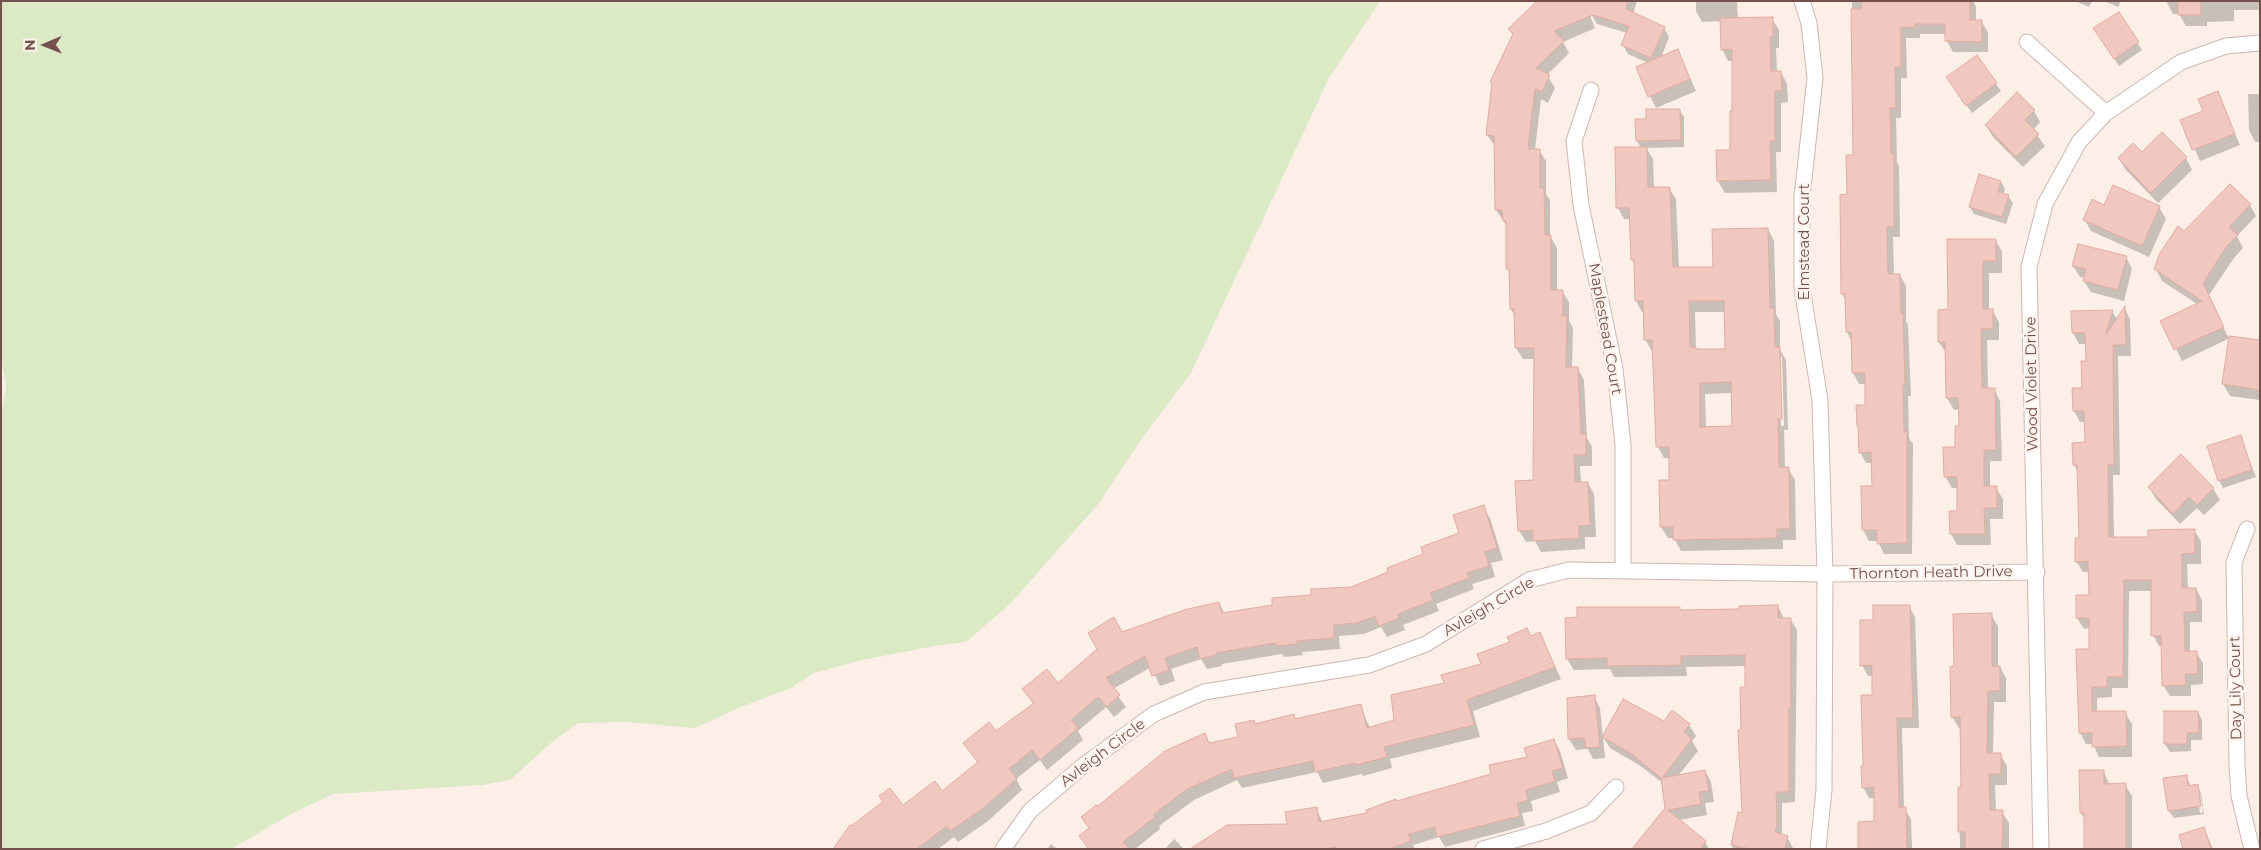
<!DOCTYPE html>
<style>
body{margin:0}
#map{position:relative;width:2261px;height:850px;overflow:hidden;background:#fbefe7;font-family:Montserrat,sans-serif}
canvas{display:block}
.frame{position:absolute;inset:0;border:2px solid #74514c;pointer-events:none}
.north{position:absolute;left:20px;top:20px;width:50px;height:50px;-webkit-text-stroke:4px #fef3ed;paint-order:stroke;rotate:269deg;font-size:14px;font-weight:700;line-height:20px;text-align:center;color:#74514c}
.north::after{content:'';display:block;margin:auto;width:18px;height:22px;background:#74514c;clip-path:polygon(50% 0,100% 100%,50% 72%,0 100%)}
</style>
<div id="map">
<canvas width="2261" height="850"></canvas>
<div class="frame"></div>
<div class="north">N</div>
</div>
<script>
const ctx = document.querySelector('canvas').getContext('2d');
ctx.lineJoin = 'round';
function paint(path, color) { ctx.fillStyle = color; ctx.fill(path, 'evenodd'); }
const toPath = rows => new Path2D(rows.map(r => 'M' + r).join(''));
function stroke(path, color, width, dash) { ctx.strokeStyle = color; ctx.lineWidth = width; ctx.lineCap = dash ? 'butt' : 'round'; ctx.setLineDash(dash || []); ctx.stroke(path); }
function drawText(font, color, halo, rows, align = 'center') {
  ctx.font = font + ' Montserrat,sans-serif'; ctx.lineWidth = 5; ctx.setLineDash([]); ctx.textBaseline = 'middle'; ctx.strokeStyle = halo; ctx.fillStyle = color; for (const [text, x, y, turn = 0] of rows) {
    ctx.save(); ctx.translate(x, y); ctx.rotate((+turn || 0) * Math.PI / 180); ctx.textAlign = isNaN(turn) ? turn : align; if (halo) ctx.strokeText(text, 0, 0); ctx.fillText(text, 0, 0); ctx.restore();
  }
}
const green = toPath([
 [1,1,1380,1,1329,78,1191,373,1140,441,1099,503,1011,603,966,642,934,646,862,660,814,673,789,689,743,706,695,728,626,722,578,723,552,742,510,780,482,785,333,794,291,814,231,849,1,849,1,414,6,388,1,358]
]);
const shadow = toPath([
 [1584,1,1595,28,1563,42,1569,53,1547,75,1555,88,1548,103,1541,99,1535,150,1539,150,1546,161,1546,194,1550,200,1550,236,1557,248,1557,291,1562,291,1569,302,1569,321,1573,328,1572,369,1578,369,1584,380,1587,438,1592,447,1592,466,1580,466,1581,483,1588,483,1594,494,1596,537,1585,537,1585,549,1541,552,1535,541,1526,542,1519,530,1534,481,1535,359,1523,359,1516,348,1516,318,1511,309,1510,273,1508,269,1507,226,1496,210,1495,146,1487,135,1493,85,1491,82,1513,35,1510,29],
 [1595,1,1637,1,1633,14,1664,28,1669,37,1661,58,1678,51,1696,91,1656,108,1650,96,1648,63,1628,54,1623,45,1627,33,1597,24,1591,14],
 [1696,1,1737,1,1738,19,1772,19,1779,30,1779,48,1776,48,1777,72,1781,72,1787,84,1788,102,1781,103,1781,152,1776,152,1777,192,1725,193,1718,181,1717,151,1731,151,1733,61,1728,61,1722,49,1722,21,1702,22,1696,11],
 [1852,1,1973,1,1976,7,1976,21,1981,21,1988,32,1988,52,1953,52,1947,41,1947,34,1920,34,1920,38,1906,38,1907,78,1901,78,1901,118,1896,118,1897,162,1899,166,1900,237,1893,237,1894,276,1900,275,1906,286,1906,321,1908,325,1911,396,1908,396,1909,438,1913,444,1912,554,1884,554,1878,541,1869,541,1863,530,1873,487,1873,463,1866,463,1860,452,1866,406,1866,384,1859,384,1853,373,1852,342,1847,332,1846,301,1842,294,1848,196,1855,156],
 [2075,1,2092,1,2089,7],
 [2104,1,2121,1,2118,7],
 [2166,1,2260,1,2260,10,2234,10,2234,21,2207,22,2207,26,2186,26,2179,14,2173,14],
 [2118,13,2142,50,2119,66,2099,36],
 [1976,56,2001,91,1972,113,1947,78],
 [2217,93,2240,145,2200,161,2182,121,2205,112],
 [2248,94,2260,94,2260,142,2255,142,2249,130],
 [1679,110,1684,117,1684,147,1646,148,1653,159,1654,188,1669,188,1676,199,1679,269,1714,268,1768,229,1774,241,1776,314,1780,321,1780,350,1786,360,1788,430,1784,430,1785,468,1788,468,1795,480,1796,540,1783,540,1783,549,1681,551,1674,538,1668,538,1661,527,1670,481,1670,458,1664,458,1658,447,1654,351,1652,351,1645,339,1645,312,1642,312,1636,301,1635,265,1632,260,1631,219,1624,219,1618,208,1641,148,1637,141,1648,120],
 [1695,312,1726,312,1726,350,1696,351],
 [1779,355,1782,357,1784,426,1781,426],
 [1732,393,1733,428,1706,428,1705,394],
 [2034,111,2040,122,2033,130,2045,146,2023,167,1993,137,1986,125],
 [2142,154,2186,158,2192,170,2158,203,2126,170,2119,159],
 [2001,182,2005,189,2003,194,2008,196,2013,203,2006,224,1974,214,1970,207],
 [2113,187,2159,207,2166,219,2149,257,2091,231,2085,220,2105,206],
 [2250,205,2256,216,2237,236,2243,248,2234,258,2209,295,2228,337,2260,342,2260,400,2230,396,2223,384,2230,338,2182,361,2162,321,2197,304,2162,281,2156,269,2185,233],
 [1995,240,2002,251,2002,273,1989,273,1989,310,1992,310,1999,322,1999,340,1987,340,1988,389,1994,389,2000,401,2002,461,1990,461,1990,488,1996,488,2003,499,2003,519,1990,519,1991,545,1957,545,1951,534,1959,512,1958,488,1952,488,1945,476,1957,448,1960,428,1960,409,1954,410,1947,398,1946,353,1939,342,1950,311],
 [2126,257,2132,269,2124,301,2091,292,2084,281,2085,278,2080,277,2073,266],
 [2125,309,2130,319,2131,356,2118,356,2120,475,2113,475,2114,539,2149,538,2194,530,2201,541,2201,564,2187,564,2188,589,2196,589,2202,600,2202,622,2190,622,2190,652,2196,652,2203,663,2203,684,2191,685,2191,696,2170,696,2163,685,2163,646,2159,646,2153,635,2152,591,2129,591,2128,688,2112,688,2112,697,2097,698,2097,712,2125,713,2132,724,2132,757,2099,757,2093,744,2086,744,2080,733,2077,650,2091,650,2090,628,2084,629,2077,618,2090,596,2090,572,2083,572,2076,561,2080,539,2079,474,2074,465,2074,444,2086,444,2086,422,2080,422,2074,411,2083,389,2087,362,2087,344,2079,344,2073,333,2112,311,2117,320],
 [2240,437,2256,477,2223,488,2219,480],
 [2149,487,2213,488,2220,500,2204,515,2197,508,2180,524,2156,499],
 [1483,507,1490,518,1503,560,1491,563,1495,577,1472,584,1474,589,1436,604,1439,611,1403,625,1405,630,1387,637,1381,627,1364,634,1339,636,1340,649,1302,652,1303,655,1284,657,1282,654,1222,664,1222,666,1207,669,1201,659,1171,669,1175,681,1160,686,1151,667,1113,689,1126,707,1114,717,1106,707,1078,731,1083,740,1047,770,1040,760,1016,779,1022,790,988,821,958,842,954,837,938,849,834,849,851,827,941,792,978,763,964,743,996,733,1034,705,1024,690,1058,685,1122,633,1219,603,1225,614,1274,606,1352,588,1390,572,1461,534],
 [1778,606,1784,619,1790,619,1797,630,1795,802,1782,803,1782,836,1787,837,1793,848,1732,849,1739,814,1744,815,1742,731,1746,688,1746,666,1686,667,1687,676,1614,677,1610,669,1574,670,1567,659,1679,608,1681,611,1741,610],
 [1909,606,1915,617,1919,728,1902,728,1904,808,1911,819,1912,848,1915,849,1859,849,1876,823,1875,798,1869,798,1863,787,1873,696,1873,676,1868,676,1862,665,1874,621],
 [1991,615,1998,626,1998,667,2000,667,2006,678,2006,702,1994,702,1993,754,2000,754,2007,766,2007,785,1995,785,1996,812,2002,812,2009,823,2009,849,1960,849,1959,788,1963,788,1961,728,1959,728,1952,717,1955,668],
 [1540,634,1561,679,1473,711,1480,737,1390,759,1392,768,1363,776,1362,774,1323,783,1317,772,1242,788,1237,780,1194,800,1159,826,1160,829,1135,849,1088,849,1081,836,1090,829,1082,817,1210,744,1239,738,1255,725,1293,716,1296,720,1360,706,1370,728,1396,721,1445,684],
 [1594,696,1600,708,1605,758,1593,759,1588,749,1576,750,1569,739],
 [1673,712,1689,725,1696,736,1692,741,1698,751,1678,776,1705,771,1711,782,1714,802,1705,803,1707,815,1679,820,1705,842,1709,849,1633,849,1666,808,1664,784,1639,765,1610,748,1603,737,1664,723],
 [2165,712,2198,712,2202,720,2202,740,2191,740,2191,751,2170,752,2165,744],
 [1554,740,1560,751,1568,778,1557,782,1560,792,1531,801,1533,811,1522,813,1525,826,1445,847,1439,837,1413,845,1415,849,1192,849,1288,825,1316,808,1323,823,1368,814,1397,802,1492,775,1528,758],
 [2103,771,2110,785,2125,785,2132,796,2132,849,2085,849,2085,820,2081,813],
 [2186,776,2191,787,2197,786,2201,793,2204,814,2174,818,2169,811,2165,779],
 [2197,792,2200,792,2203,812,2200,813],
 [2204,828,2213,849,2184,849],
 [1174,839,1184,849,1165,849],
 [1051,844,1057,849,1048,849]
]);
const building = toPath([
 [1537,1,1628,1,1626,9,1665,27,1651,58,1621,45,1629,26,1593,15,1554,31,1564,41,1536,68,1550,75,1542,92,1535,89,1528,149,1540,149,1540,188,1544,188,1545,235,1551,235,1551,290,1563,290,1563,316,1567,316,1566,367,1578,367,1581,434,1586,434,1586,455,1574,455,1575,482,1588,482,1590,525,1579,526,1579,538,1533,541,1533,530,1518,531,1515,481,1533,480,1534,348,1515,348,1514,309,1510,309,1509,269,1506,269,1506,221,1503,221,1502,210,1495,210,1494,136,1486,135,1492,83,1490,82,1513,34,1508,29,1537,1],
 [1862,1,1970,1,1970,20,1982,20,1982,42,1945,41,1945,24,1915,24,1915,27,1901,28,1901,67,1895,67,1896,108,1890,108,1891,154,1894,154,1894,227,1887,227,1888,274,1900,274,1901,313,1903,312,1905,385,1903,385,1904,432,1907,431,1907,543,1877,544,1877,530,1862,530,1861,486,1872,486,1871,452,1859,453,1858,426,1857,426,1856,405,1865,405,1865,373,1852,373,1851,332,1846,332,1845,294,1841,294,1840,195,1847,194,1846,155,1853,155,1851,9,1862,9,1862,1],
 [2178,1,2201,1,2201,15,2178,15,2178,1],
 [2119,12,2139,42,2114,59,2093,28,2119,12],
 [1773,17,1773,37,1770,37,1771,71,1781,71,1782,91,1775,91,1775,141,1770,141,1771,180,1717,181,1716,150,1730,150,1730,111,1732,111,1732,49,1721,50,1720,18,1773,17],
 [1678,49,1690,79,1648,97,1636,67,1678,49],
 [1977,55,1997,83,1966,106,1946,77,1977,55],
 [2218,91,2235,134,2192,150,2180,120,2203,111,2198,99,2218,91],
 [2017,92,2035,110,2025,120,2039,134,2016,157,1985,125,2017,92],
 [1646,109,1680,109,1681,140,1636,141,1635,119,1646,119,1646,109],
 [2162,132,2187,157,2151,193,2118,158,2133,143,2142,152,2162,132],
 [1615,147,1647,147,1648,187,1670,187,1673,267,1713,267,1712,229,1768,228,1770,308,1774,308,1775,347,1780,347,1782,419,1778,419,1779,467,1789,467,1790,529,1777,529,1777,538,1673,540,1673,527,1660,527,1659,480,1669,480,1669,447,1656,447,1652,340,1644,340,1643,301,1635,301,1634,260,1631,260,1629,208,1616,208,1615,147],
 [1689,301,1724,301,1725,349,1696,349,1696,347,1690,347,1689,301],
 [1731,382,1732,426,1700,427,1700,383,1731,382],
 [1979,174,2001,181,1998,192,2009,195,2002,217,1969,207,1979,174],
 [2230,184,2251,204,2229,227,2238,235,2227,246,2203,283,2224,327,2174,350,2160,321,2202,301,2154,269,2160,253,2178,226,2184,231,2230,184],
 [2113,185,2160,206,2142,246,2083,220,2092,199,2104,205,2113,185],
 [1947,239,1996,239,1996,261,1983,261,1983,309,1993,309,1993,329,1981,329,1982,388,1995,388,1996,450,1984,450,1984,486,1997,486,1997,508,1984,508,1985,534,1950,534,1949,511,1957,511,1957,477,1944,477,1943,447,1955,447,1955,426,1959,426,1958,398,1946,398,1945,342,1938,342,1938,310,1948,309,1947,239],
 [2078,244,2127,256,2118,290,2083,281,2086,269,2072,266,2078,244],
 [2125,306,2126,345,2113,345,2114,465,2108,465,2109,537,2148,537,2148,530,2195,529,2195,553,2182,554,2182,588,2196,588,2197,612,2184,612,2185,651,2197,651,2198,674,2185,674,2186,685,2162,686,2161,636,2151,636,2151,580,2124,580,2123,677,2107,677,2107,687,2092,687,2092,711,2126,711,2127,746,2092,747,2092,733,2079,733,2076,649,2089,649,2089,618,2076,618,2076,595,2089,595,2088,561,2075,562,2075,538,2079,538,2077,465,2073,465,2072,443,2085,442,2084,411,2073,411,2072,388,2082,388,2081,361,2086,361,2085,333,2072,333,2071,311,2113,310,2106,334,2125,306],
 [2229,336,2260,340,2260,390,2222,384,2229,336],
 [2241,435,2252,470,2218,481,2207,446,2241,435],
 [2181,454,2214,488,2197,505,2189,497,2173,514,2148,487,2181,454],
 [1484,505,1497,548,1485,552,1489,566,1467,573,1469,578,1430,593,1433,600,1398,614,1399,618,1379,626,1375,616,1357,623,1334,625,1334,638,1297,641,1297,644,1276,646,1276,643,1216,653,1216,655,1200,659,1197,647,1165,658,1169,670,1152,676,1145,656,1106,678,1120,695,1107,707,1098,697,1071,720,1078,728,1040,760,1032,750,1009,769,1017,779,982,809,950,831,947,826,917,849,833,849,850,825,851,826,883,802,879,796,890,788,903,805,935,781,942,791,978,762,963,743,989,722,996,731,1034,703,1022,689,1047,669,1058,683,1097,649,1088,633,1114,617,1122,632,1184,610,1219,602,1222,613,1272,605,1272,598,1311,595,1311,589,1351,587,1388,572,1387,568,1423,554,1421,547,1459,533,1453,515,1484,505],
 [1778,605,1778,618,1791,618,1791,708,1789,708,1789,792,1776,792,1777,823,1775,832,1788,836,1785,849,1750,849,1731,845,1738,812,1742,813,1738,730,1741,730,1740,687,1745,687,1745,655,1681,656,1681,665,1607,666,1607,658,1566,659,1565,618,1577,617,1577,607,1680,607,1680,610,1739,609,1739,606,1778,605],
 [1873,605,1910,605,1913,718,1897,718,1899,807,1906,807,1907,849,1858,849,1858,822,1874,821,1874,787,1862,788,1861,766,1863,766,1861,695,1872,695,1872,665,1860,666,1860,620,1873,620,1873,605],
 [1992,613,1992,666,2000,666,2000,691,1988,691,1987,753,2001,753,2001,774,1989,774,1990,810,2003,810,2002,849,1965,849,1965,832,1958,832,1958,787,1961,787,1960,717,1951,717,1950,667,1954,666,1953,614,1992,613],
 [1527,628,1531,636,1540,632,1555,667,1467,700,1474,725,1384,747,1387,757,1356,765,1355,763,1315,772,1313,761,1234,778,1232,769,1187,789,1153,815,1155,817,1123,842,1129,849,1089,849,1079,836,1089,828,1081,817,1096,805,1098,806,1165,751,1205,733,1209,743,1238,737,1235,724,1254,720,1255,724,1294,714,1295,719,1361,704,1367,728,1394,720,1391,695,1444,683,1441,675,1481,664,1477,654,1510,642,1507,637,1527,628],
 [1595,695,1600,747,1586,748,1584,738,1568,739,1567,698,1595,695],
 [1623,699,1664,721,1672,710,1690,724,1684,732,1692,739,1662,778,1705,770,1709,791,1699,792,1701,804,1668,810,1706,841,1700,849,1632,849,1665,808,1661,778,1632,754,1602,737,1623,699],
 [2164,711,2198,711,2199,733,2187,733,2187,744,2164,744,2164,711],
 [1554,739,1563,768,1552,771,1555,781,1526,790,1528,800,1517,803,1520,816,1437,837,1435,827,1408,834,1411,841,1389,849,1336,849,1336,847,1322,849,1190,849,1227,825,1287,824,1285,812,1317,807,1319,822,1367,813,1366,810,1396,799,1397,801,1491,774,1489,765,1527,757,1524,748,1554,739],
 [2079,770,2104,770,2104,784,2126,783,2126,849,2084,849,2084,813,2080,813,2079,770],
 [2187,775,2188,786,2198,784,2201,806,2168,811,2163,778,2187,775],
 [2204,827,2211,849,2183,849,2179,835,2204,827]
]);
const street = toPath([
 [1802,1,1809,23,1815,78,1802,197,1802,288,1820,400,1825,574,1824,790,1818,849],
 [2027,42,2106,113],
 [1591,90,1574,141,1581,205,1615,369,1623,445,1623,571],
 [2247,529,2234,562,2237,766,2239,796,2252,849],
 [1003,849,1030,811,1084,765,1154,714,1204,692,1369,665,1426,644,1529,580,1569,570,1825,574,2037,572],
 [1483,849,1546,831,1591,813,1616,787],
 [2041,849,2029,267,2045,204,2079,142,2106,113,2181,62,2226,46,2260,43]
]);
const streetNames = [
 ["Elmstead Court",1805,242,-90],
 ["Maplestead Court",1605,329,80],
 ["Wood Violet Drive",2032,384,-91],
 ["Thornton Heath Drive",1931,573,-1],
 ["Avleigh Circle",1489,607,-30],
 ["Day Lily Court",2236,688,-91],
 ["Avleigh Circle",1103,753,-37]
];
paint(green, '#dbe9c5');
paint(shadow, '#0003');
paint(building, '#f0c8bf');
stroke(building, '#e2aba0', 1);
stroke(street, '#cfb7b0', 17);
stroke(street, '#fff', 15);
drawText('15px', '#74514c', '#fef3ed', streetNames);
</script>
